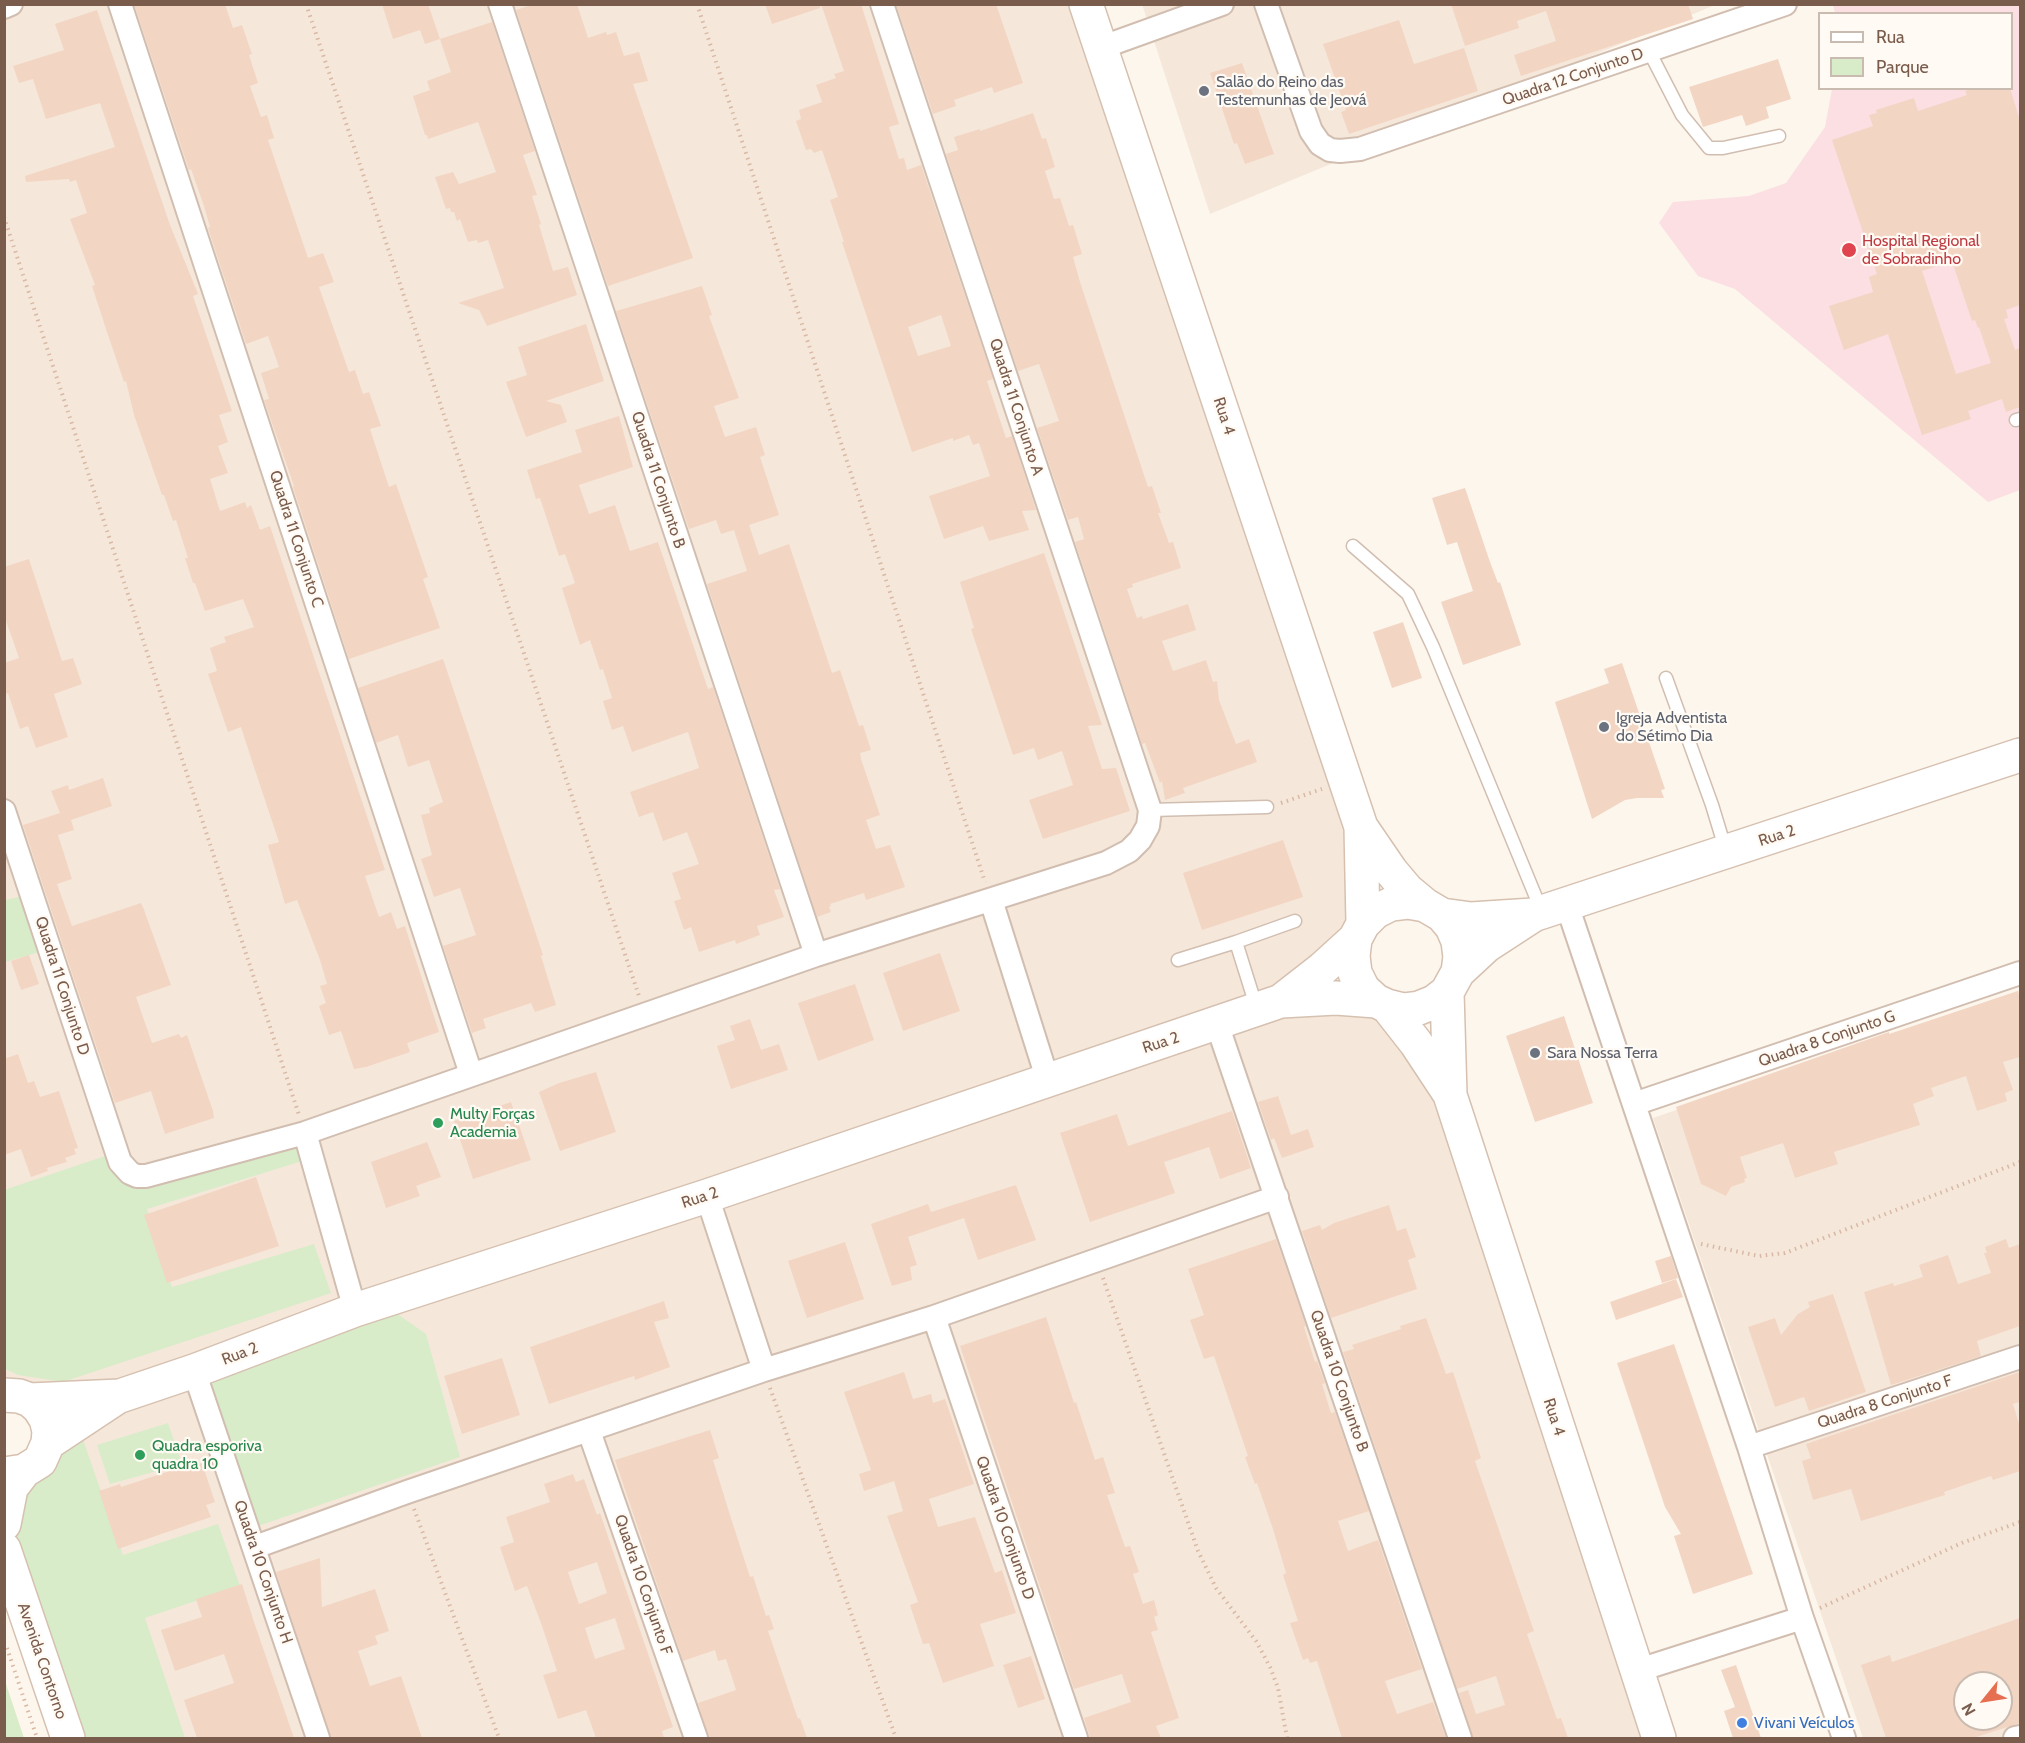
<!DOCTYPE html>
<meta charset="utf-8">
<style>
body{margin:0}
#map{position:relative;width:2025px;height:1743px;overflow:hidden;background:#fdf6ec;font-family:Cabin,sans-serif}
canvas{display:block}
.frame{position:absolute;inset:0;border:6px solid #7a5c4d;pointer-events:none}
.legend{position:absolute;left:1818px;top:12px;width:195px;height:78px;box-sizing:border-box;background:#fffaf3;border:2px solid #cabbb1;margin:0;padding:8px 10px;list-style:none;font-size:18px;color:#7a5c4d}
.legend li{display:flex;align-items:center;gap:12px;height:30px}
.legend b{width:30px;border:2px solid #cabbb1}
.north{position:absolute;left:1953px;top:1671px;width:60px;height:60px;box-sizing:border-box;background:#fffaf3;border:2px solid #cabbb1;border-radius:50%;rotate:240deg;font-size:16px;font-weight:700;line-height:24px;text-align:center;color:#7a5c4d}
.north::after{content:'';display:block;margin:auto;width:21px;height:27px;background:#e76f51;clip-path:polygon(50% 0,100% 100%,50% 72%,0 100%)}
</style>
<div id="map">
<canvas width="2025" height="1743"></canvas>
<div class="frame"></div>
<ul class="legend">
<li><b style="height:8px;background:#fff"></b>Rua</li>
<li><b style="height:16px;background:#d8ecc9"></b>Parque</li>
</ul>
<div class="north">N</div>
</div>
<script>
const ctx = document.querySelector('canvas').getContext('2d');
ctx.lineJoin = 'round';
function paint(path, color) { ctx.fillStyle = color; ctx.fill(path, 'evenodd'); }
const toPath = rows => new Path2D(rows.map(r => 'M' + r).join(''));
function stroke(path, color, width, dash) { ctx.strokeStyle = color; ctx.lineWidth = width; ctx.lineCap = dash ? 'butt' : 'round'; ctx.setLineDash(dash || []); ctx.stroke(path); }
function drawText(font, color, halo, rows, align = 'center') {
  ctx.font = font + ' Cabin,sans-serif'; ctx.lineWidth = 4.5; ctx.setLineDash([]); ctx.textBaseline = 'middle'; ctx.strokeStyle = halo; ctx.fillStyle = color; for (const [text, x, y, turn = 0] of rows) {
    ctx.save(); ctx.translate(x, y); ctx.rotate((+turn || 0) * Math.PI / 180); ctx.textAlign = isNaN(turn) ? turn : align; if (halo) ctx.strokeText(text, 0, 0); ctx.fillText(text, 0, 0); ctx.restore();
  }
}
const residential = toPath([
 [30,4,1086,5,1361,827,1365,922,1282,1001,1376,1001,1416,1043,1659,1738,68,1738,5,1524,119,1396,5,1395,4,13],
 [1142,4,1715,5,1210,214],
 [2020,990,2020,1738,1863,1738,1653,1118],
 [1965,1683,2001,1683,2001,1719,1965,1719]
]);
const medical = toPath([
 [1833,5,2020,5,2020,490,1988,502,1735,289,1698,276,1659,223,1673,202,1749,196,1786,183,1825,127,1832,89,2012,88,2012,14,1835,13]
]);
const green = toPath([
 [32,894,50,949,5,962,5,900],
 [305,1133,312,1158,147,1209,172,1287,314,1244,331,1293,63,1382,18,1375,5,1369,4,1190,108,1155,130,1173],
 [396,1313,426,1334,460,1457,258,1526,204,1380],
 [168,1423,182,1464,110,1484,97,1445],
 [80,1431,123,1555,218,1524,240,1586,145,1618,185,1738,75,1738,6,1542,9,1514],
 [5,1681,24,1738,5,1738]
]);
const building = toPath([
 [134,4,225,4,233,28,242,25,252,54,249,55,258,83,250,86,261,117,267,115,274,138,268,140,308,258,323,253,334,282,319,287,349,372,355,370,363,394,369,392,381,426,370,429,389,487,396,484,428,577,423,579,440,628,349,659,293,487,294,486,264,400,269,399,261,373,279,367,268,336,246,344,208,228,210,227,204,206,191,169,189,170],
 [382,4,428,4,440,39,425,44,420,30,393,39],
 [534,4,577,4,588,38,606,32,607,35,616,32,624,56,639,52,648,81,633,84,693,258,608,286,516,10],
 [765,4,820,4,820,8,772,24],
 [821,4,861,4,899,124,889,127,899,159,904,158,907,170,921,165,993,379,987,381,1006,438,1012,436,1036,510,1022,511,1029,530,989,541,983,526,944,539,929,496,990,476,979,443,973,445,969,435,953,441,953,438,912,452,842,242,844,242,830,200,838,197,822,150,814,153,811,149,806,150,796,121,801,119,799,110,822,102,816,85,836,78,834,74,844,71],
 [941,315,951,346,918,356,908,327],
 [896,4,996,4,1023,83,994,93,992,87,954,100,956,106,933,114],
 [1451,4,1688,4,1693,19,1521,76,1514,55,1556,41,1546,11,1517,21,1519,28,1465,46],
 [97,10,170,225,198,294,193,296,232,411,219,415,228,442,218,446,228,473,210,479,220,511,245,502,247,508,251,505,260,530,270,526,385,870,365,876,379,917,391,912,397,929,405,926,439,1032,407,1043,410,1052,366,1067,354,1069,341,1031,329,1035,319,1006,326,1003,320,986,327,984,320,960,297,900,285,904,268,845,279,842,251,758,241,727,228,732,208,674,217,671,210,648,226,642,224,637,254,627,243,599,205,611,195,583,193,583,185,558,188,558,176,520,173,521,164,495,162,495,134,415,126,381,124,382,107,332,92,286,95,285,70,219,87,213,76,180,70,182,69,179,26,182,25,176,115,147,100,103,46,119,33,79,19,83,13,66,64,50,55,24],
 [1399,20,1414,64,1464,48,1478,91,1349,134,1341,112,1346,110,1323,44],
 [492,22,535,151,523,155,537,195,532,196,541,224,539,225,553,271,568,267,577,295,487,326,479,310,458,303,504,288,488,240,478,243,477,240,468,242,460,219,457,221,454,212,451,212,450,208,446,209,435,177,453,172,459,184,496,172,478,122,428,139,427,135,425,135,413,96,430,90,427,81,451,72,440,39],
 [1778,59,1791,99,1766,107,1769,118,1746,126,1742,115,1703,127,1689,87],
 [1242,63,1274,154,1245,164,1237,143,1234,144,1210,73],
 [1974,88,2010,88,2020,121,2020,305,2006,310,2008,318,2004,319,2015,350,2020,348,2020,407,2006,412,2002,399,1968,411,1971,419,1922,435,1888,334,1844,350,1829,306,1873,292,1869,277,1877,274,1832,140,1873,126,1869,115,1877,113,1876,110,1914,98,1918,111,1967,95,1965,91],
 [1952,261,1972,321,1975,320,1978,328,1979,327,1991,363,1956,374,1922,271],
 [1033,113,1042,139,1046,138,1055,167,1045,171,1054,199,1060,198,1069,226,1073,225,1082,254,1073,257,1080,282,1148,487,1152,486,1161,513,1158,513,1169,543,1173,542,1181,568,1132,584,1133,587,1127,589,1137,618,1142,616,1143,619,1188,604,1196,630,1162,641,1173,671,1206,660,1213,682,1217,681,1219,700,1236,744,1249,739,1257,762,1183,788,1185,793,1165,800,1162,781,1160,783,1145,743,1142,744,1075,542,1084,539,1078,517,1068,520,1037,428,1059,421,1039,364,1018,371,946,154,958,150,954,137,980,129,980,131],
 [702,286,712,315,709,316,739,398,714,406,725,437,756,427,765,455,760,457,779,515,749,525,759,555,789,544,832,673,840,670,859,726,863,725,871,750,860,753,861,759,880,815,866,820,876,849,890,845,905,887,866,900,864,893,830,904,831,906,829,907,831,912,817,917,707,584,747,571,734,530,721,534,716,520,689,529,616,311],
 [586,324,604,381,546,401,561,405,567,422,526,437,506,382,527,375,518,347],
 [619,416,633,467,579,485,589,514,615,505,630,551,658,542,708,689,713,687,780,889,774,890,784,917,757,926,760,935,736,944,735,940,699,952,691,927,684,930,674,901,681,899,672,873,699,864,687,832,663,841,653,812,639,817,630,792,699,768,688,732,632,752,623,726,612,730,603,701,612,698,603,669,600,670,590,640,580,645,562,588,575,583,565,554,559,556,540,498,536,499,527,470,582,452,575,430],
 [1465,488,1490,562,1498,583,1500,582,1521,645,1463,665,1441,602,1473,591,1457,542,1447,545,1432,498],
 [1044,553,1102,725,1088,726,1102,769,1116,768,1130,811,1043,839,1029,800,1073,785,1062,751,1038,760,1034,748,1013,755,971,629,974,628,960,582],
 [29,559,62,661,73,658,82,684,54,694,68,737,36,748,28,726,20,729,8,693,4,695,4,663,19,658,4,615,4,567],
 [1403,622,1422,678,1392,688,1373,632],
 [443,659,525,901,543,955,541,956,556,1005,535,1012,531,1003,483,1019,486,1028,472,1033,443,946,476,935,460,888,434,897,421,859,432,855,421,815,430,813,429,808,443,802,429,760,408,767,398,735,376,743,358,688],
 [1622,663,1665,789,1661,790,1664,798,1637,798,1625,800,1592,819,1555,702,1609,683,1604,669],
 [103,778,112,806,71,820,74,830,58,835,72,879,57,884,72,926,141,903,143,907,171,985,136,997,152,1043,179,1034,181,1038,187,1035,213,1111,214,1118,165,1134,151,1091,115,1103,23,825,60,813,51,791,68,785,69,790],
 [1283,840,1303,897,1202,930,1183,873],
 [940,953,960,1011,903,1031,883,973],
 [29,955,39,984,21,990,11,961],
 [855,984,874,1040,818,1061,798,1003],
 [2018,991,2020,1000,2020,1057,2003,1062,2013,1090,2005,1093,2007,1101,1977,1111,1966,1076,1931,1088,1934,1096,1913,1104,1920,1125,1834,1152,1838,1164,1795,1178,1783,1143,1740,1157,1747,1178,1744,1179,1745,1182,1731,1187,1726,1196,1701,1184,1676,1107,1889,1032,1889,1034],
 [1564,1016,1593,1103,1535,1122,1506,1036],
 [750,1019,761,1050,779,1044,788,1070,731,1089,717,1046,735,1040,730,1026],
 [18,1054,28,1083,34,1081,40,1097,59,1091,78,1148,74,1149,76,1154,65,1158,67,1162,47,1168,48,1171,31,1177,21,1149,4,1155,4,1059],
 [596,1072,616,1132,560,1151,539,1092,559,1083],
 [1278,1096,1291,1135,1308,1129,1314,1147,1282,1158,1274,1138,1271,1140,1258,1102],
 [511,1102,531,1160,473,1179,454,1121],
 [1232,1111,1251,1168,1220,1179,1209,1147,1164,1162,1175,1193,1090,1222,1060,1133,1117,1114,1128,1146],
 [427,1142,441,1177,416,1186,420,1196,386,1208,371,1162],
 [256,1177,279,1246,167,1283,144,1215],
 [1016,1185,1036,1240,978,1260,964,1218,908,1237,917,1265,910,1267,912,1280,892,1286,871,1224,928,1204,931,1212],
 [1389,1205,1397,1231,1406,1228,1416,1257,1408,1260,1417,1289,1331,1318,1302,1231,1320,1225,1322,1230,1334,1223],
 [1276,1239,1306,1326,1304,1327,1315,1362,1317,1361,1325,1383,1322,1384,1331,1413,1335,1412,1369,1511,1338,1521,1348,1551,1378,1540,1422,1669,1385,1681,1397,1714,1433,1702,1446,1738,1342,1738,1317,1661,1310,1663,1308,1658,1303,1660,1290,1623,1298,1621,1283,1575,1286,1573,1273,1529,1257,1483,1255,1484,1245,1457,1248,1456,1214,1356,1204,1359,1190,1320,1204,1315,1188,1269],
 [2006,1239,2009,1248,2020,1244,2020,1326,1977,1341,1981,1356,1891,1385,1864,1292,1893,1283,1894,1286,1923,1277,1919,1265,1948,1255,1958,1284,1991,1273,1984,1253,1987,1253,1985,1247],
 [845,1242,864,1299,807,1318,788,1261],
 [1671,1256,1678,1278,1662,1283,1655,1261],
 [1676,1279,1683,1297,1616,1320,1610,1302],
 [1833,1294,1866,1392,1809,1411,1804,1397,1775,1407,1748,1327,1775,1318,1781,1335,1798,1314,1810,1307,1808,1302],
 [664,1301,669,1318,654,1322,670,1367,635,1380,634,1376,549,1404,530,1347],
 [1046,1317,1074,1403,1076,1402,1095,1460,1103,1457,1115,1493,1107,1495,1125,1547,1130,1546,1139,1572,1133,1574,1143,1604,1154,1600,1158,1615,1154,1617,1158,1630,1151,1632,1179,1718,1156,1726,1161,1738,1090,1738,1084,1718,1131,1702,1122,1674,1074,1689,960,1346],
 [1426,1318,1446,1374,1453,1372,1481,1458,1475,1461,1534,1631,1527,1634,1557,1719,1561,1718,1568,1738,1473,1738,1459,1693,1468,1690,1476,1714,1505,1705,1496,1676,1457,1689,1343,1352,1354,1349,1352,1345,1401,1329,1400,1326],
 [1674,1344,1753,1574,1693,1594,1674,1536,1681,1534,1665,1507,1617,1363],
 [502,1358,520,1415,462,1434,444,1376],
 [904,1372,913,1399,931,1394,933,1403,945,1399,974,1484,929,1499,938,1527,975,1517,995,1573,1002,1570,1016,1613,980,1624,994,1666,943,1683,929,1643,923,1644,910,1605,918,1602,887,1516,903,1511,894,1481,864,1491,859,1474,871,1470,844,1392],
 [2020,1372,2020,1402,2013,1404,2020,1427,2020,1471,1993,1480,1991,1476,1944,1492,1945,1495,1861,1521,1851,1489,1813,1500,1802,1461,1811,1458,1806,1444],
 [710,1430,719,1458,713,1460,729,1512,750,1577,753,1576,766,1616,769,1615,774,1629,768,1631,798,1719,800,1718,807,1738,709,1738,698,1703,736,1690,726,1659,718,1661,715,1650,683,1661,615,1460],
 [194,1463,194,1465,202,1463,215,1502,206,1505,211,1517,118,1549,99,1491,120,1484,121,1487],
 [573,1474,576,1482,584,1479,597,1515,600,1513,673,1727,662,1731,664,1738,596,1738,586,1710,558,1719,543,1675,557,1671,542,1626,527,1586,515,1591,500,1547,514,1542,506,1517,550,1502,544,1484],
 [597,1562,607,1593,579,1604,568,1572],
 [615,1618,625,1649,595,1659,585,1628],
 [320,1558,322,1607,375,1589,389,1631,375,1636,378,1644,358,1651,370,1686,401,1676,422,1738,331,1738,276,1572],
 [242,1584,254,1622,294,1738,197,1738,184,1700,234,1683,224,1654,175,1671,161,1630,202,1617,196,1599],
 [2020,1618,2020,1723,1973,1738,1886,1738,1861,1665,1890,1655,1892,1662],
 [1965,1683,2001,1683,2001,1719,1965,1719],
 [1031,1656,1045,1699,1018,1708,1003,1665],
 [1736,1665,1761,1738,1733,1738,1724,1711,1735,1707,1721,1670]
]);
const path = toPath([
 [306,4,639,996],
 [697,4,985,882],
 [4,217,299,1115],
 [1281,803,1322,789],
 [1701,1244,1759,1256,1785,1253,2020,1162],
 [1103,1278,1198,1551,1216,1588,1256,1641,1270,1667,1278,1688,1287,1738],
 [770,1388,896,1738],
 [414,1509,499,1738],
 [1820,1608,1964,1542,2020,1522],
 [7,1648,37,1738]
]);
const lane = toPath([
 [1649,51,1682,115,1709,148,1723,148,1779,136],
 [2016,420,2020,419],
 [1353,546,1408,594,1433,647,1542,912],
 [1666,678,1712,805,1726,851],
 [1150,810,1267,807],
 [1236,942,1295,921],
 [1178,960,1236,942,1257,1009]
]);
const street = toPath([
 [120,4,471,1074],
 [500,4,816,955],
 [1266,4,1311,131,1320,144,1330,150,1340,151,1360,149,1785,4],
 [4,7,11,4],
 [1100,48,1222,4],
 [4,811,120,1162,130,1173,137,1176,146,1176,305,1133,816,955,1106,863,1129,851,1140,840,1148,826,1150,810,882,4],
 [991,900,1048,1081],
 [1567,905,1749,1447,1802,1618,1844,1738],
 [1217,1024,1460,1738],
 [1634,1104,2020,973],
 [305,1133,355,1310],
 [707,1196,764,1370],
 [934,1317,1076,1738],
 [194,1371,318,1738],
 [589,1431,696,1738],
 [1749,1447,2020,1357],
 [255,1547,407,1492,764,1370,934,1317,1277,1197],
 [1636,1671,1802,1618],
 [2015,1738,2020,1737]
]);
const secondary = toPath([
 [1086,4,1361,827,1391,871,1407,890,1425,905],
 [1361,827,1363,924],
 [1442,915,1471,919,1533,915,2020,755],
 [1458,972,1460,957,1458,941,1452,927,1442,915,1425,905,1408,902,1391,904,1375,912,1363,924,1355,939,1353,956,1355,973,1363,989,1376,1001,1387,1006,1403,1010,1419,1008,1434,1002,1447,992,1458,972,1486,946,1532,916],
 [1447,992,1450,1095,1659,1738],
 [1281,1001,1322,969,1355,939],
 [1387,1006,1416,1043,1449,1093],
 [4,1395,19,1396,30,1400,39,1408,46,1419,49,1431,48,1443,40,1461,24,1471,4,1474],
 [30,1400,120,1396,194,1371,355,1310,707,1196,1281,1001,1336,998,1376,1001],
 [48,1443,119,1396],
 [4,1524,11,1488,24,1471],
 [4,1549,68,1738]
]);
const markers = [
 [1204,91,6,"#6b7280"],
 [1849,250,8,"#e0444e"],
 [1604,727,6,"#6b7280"],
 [1535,1053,6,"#6b7280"],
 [438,1123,6,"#2e9e5b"],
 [140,1455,6,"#2e9e5b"],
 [1742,1723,6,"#3f7fe0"]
];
const streetNames = [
 ["Quadra 12 Conjunto D",1573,77,-19],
 ["Quadra 11 Conjunto A",1016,407,72],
 ["Rua 4",1224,416,72],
 ["Quadra 11 Conjunto B",658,480,72],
 ["Quadra 11 Conjunto C",296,539,72],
 ["Rua 2",1777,836,-18],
 ["Quadra 11 Conjunto D",62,986,72],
 ["Quadra 8 Conjunto G",1827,1039,-19],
 ["Rua 2",1161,1043,-18],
 ["Rua 2",700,1198,-18],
 ["Rua 2",240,1354,-21],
 ["Quadra 10 Conjunto B",1339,1381,71],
 ["Quadra 8 Conjunto F",1885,1402,-18],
 ["Rua 4",1554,1417,72],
 ["Quadra 10 Conjunto D",1005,1528,71],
 ["Quadra 10 Conjunto H",263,1572,71],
 ["Quadra 10 Conjunto F",643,1585,71],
 ["Avenida Contorno",42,1661,71]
];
const worshipNames = [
 ["Salão do Reino das",1216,82],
 ["Testemunhas de Jeová",1216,100],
 ["Igreja Adventista",1616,718],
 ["do Sétimo Dia",1616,736],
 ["Sara Nossa Terra",1547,1053]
];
const healthNames = [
 ["Hospital Regional",1862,241],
 ["de Sobradinho",1862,259]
];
const leisureNames = [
 ["Multy Forças",450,1114],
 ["Academia",450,1132],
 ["Quadra esporiva",152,1446],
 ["quadra 10",152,1464]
];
const shopNames = [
 ["Vivani Veículos",1754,1723]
];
paint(residential, '#f5e8da');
paint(medical, '#fbdfe3');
paint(green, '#d8ecc9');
paint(building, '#f3d5c3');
stroke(lane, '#d1beb0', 15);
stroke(street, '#d1beb0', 26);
stroke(secondary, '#d6c0b0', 36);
stroke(path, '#d9b8a5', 4, [1.5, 4.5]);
stroke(lane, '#fff', 12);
stroke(street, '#fff', 22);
stroke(secondary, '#fff', 33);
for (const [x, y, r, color] of markers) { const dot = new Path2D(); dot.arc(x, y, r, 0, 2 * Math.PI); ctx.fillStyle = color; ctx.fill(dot); stroke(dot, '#fffaf3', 2); }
drawText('16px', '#7a5c4d', '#fffaf3', streetNames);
drawText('16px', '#5b616d', '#fffaf3', worshipNames, 'left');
drawText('16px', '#be3a42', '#fffaf3', healthNames, 'left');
drawText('16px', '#27864d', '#fffaf3', leisureNames, 'left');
drawText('16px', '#366cbe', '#fffaf3', shopNames, 'left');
</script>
